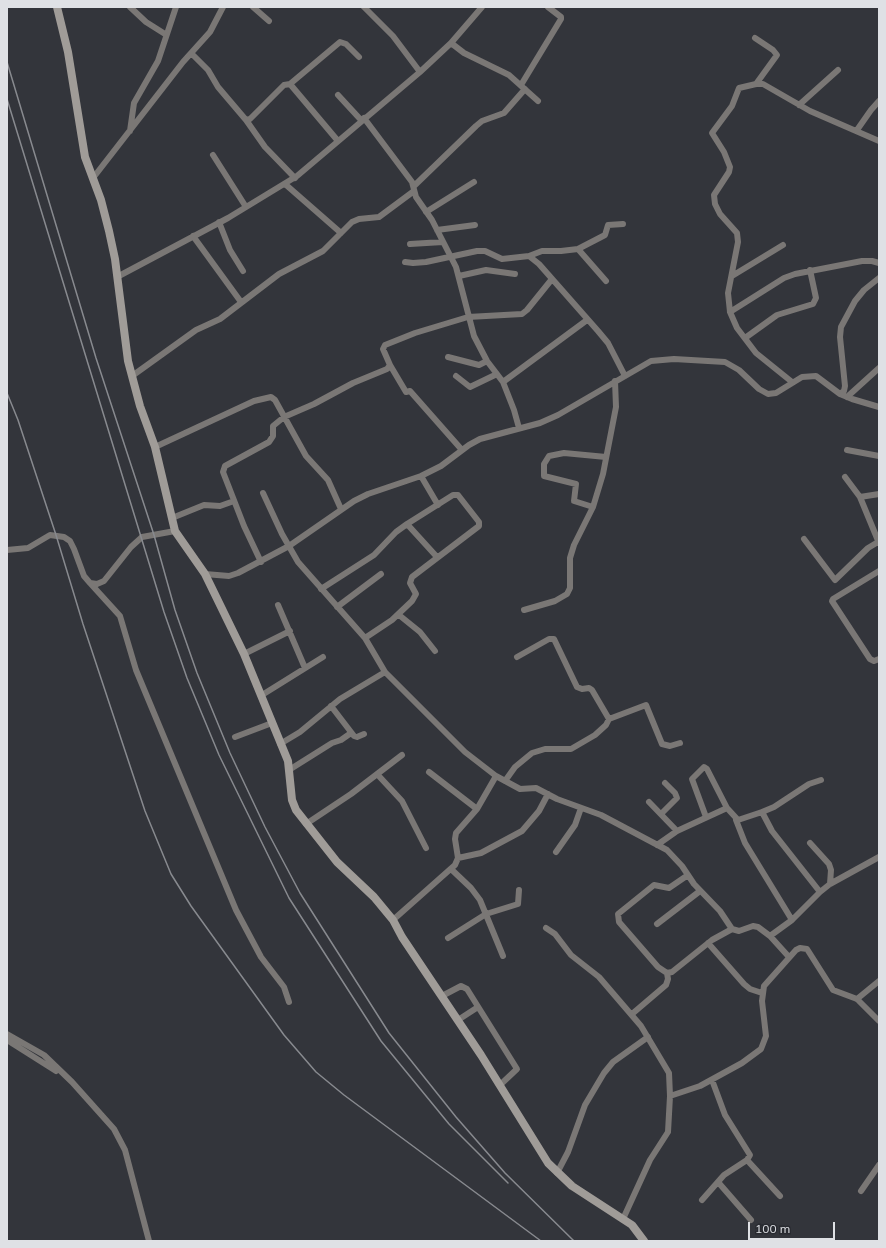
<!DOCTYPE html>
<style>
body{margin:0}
#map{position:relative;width:886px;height:1248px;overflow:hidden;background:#33353b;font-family:Mulish,sans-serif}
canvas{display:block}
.frame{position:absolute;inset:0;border:8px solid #dfe1e5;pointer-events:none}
.scale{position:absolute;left:748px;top:1222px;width:87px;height:18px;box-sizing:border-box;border:2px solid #dfe1e5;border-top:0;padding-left:5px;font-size:12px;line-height:14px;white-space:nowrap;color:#dfe1e5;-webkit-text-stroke:3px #292b31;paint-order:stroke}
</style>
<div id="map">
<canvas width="886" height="1248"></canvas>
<div class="frame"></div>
<div class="scale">100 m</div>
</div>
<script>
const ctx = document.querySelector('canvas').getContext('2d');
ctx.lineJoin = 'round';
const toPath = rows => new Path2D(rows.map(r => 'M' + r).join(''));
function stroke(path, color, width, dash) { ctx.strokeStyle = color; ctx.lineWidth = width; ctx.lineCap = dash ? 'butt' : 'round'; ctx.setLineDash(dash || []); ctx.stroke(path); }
const street = toPath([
 [130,7,146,22,165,34],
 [253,7,269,21],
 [364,7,393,36,420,72],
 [755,38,773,50,777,55,756,84],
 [451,43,464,53,509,75,538,101],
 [191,53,208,70,218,87,246,120,250,119,284,85,290,84,338,141],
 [290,84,340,42,346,44,359,57],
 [521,85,561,19,561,17,548,7],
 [338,95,361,120],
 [799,105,838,70],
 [364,118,412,182,416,197,432,220,456,267,474,336,487,361,503,382,514,410,519,428],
 [246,120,265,147,295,178],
 [857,130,871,110,879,101],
 [130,131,134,103,158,61,176,7],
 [213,155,246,207],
 [93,178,183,62,210,32,223,7],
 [285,184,341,233],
 [414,186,476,126,482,121,504,113,525,89],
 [426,212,474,182],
 [219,222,230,250,243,271],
 [437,230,475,225],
 [193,236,241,302],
 [410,244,443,242],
 [578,249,606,281],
 [529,256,542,251,561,251,578,249,605,235,608,225,623,224],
 [405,262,413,263,426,262,477,251,485,251,502,259,529,256,539,264,598,331,608,343,625,376],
 [459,276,486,270,515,274],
 [732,276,783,245],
 [117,277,228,218,297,176,420,72,451,43,482,7],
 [730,312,784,278,795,274,862,261,872,261,879,263],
 [745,338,777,315,813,304,816,298,810,270],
 [448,357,479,365,487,361],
 [390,365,406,392,410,391,462,450],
 [132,376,196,330,220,319,279,274,323,251,352,222,359,219,379,217,414,191],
 [456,376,470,387,497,374],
 [503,382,587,320],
 [792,382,756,353,737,328,730,312,728,293,738,242,737,233,720,214,715,204,714,195,729,172,730,167,724,152,712,133,732,106,739,88,756,84,763,84,810,111,879,141],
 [840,394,844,391,845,386,840,337,841,327,855,301,864,290,879,278],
 [847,397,879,368],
 [155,447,254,401,271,397,275,400,306,456,328,480,341,509],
 [847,450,879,456],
 [421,476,438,505],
 [845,477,860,497,879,543],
 [263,493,282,534,298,562,365,638,385,672,465,752,496,776,477,809,456,833,455,839,458,858,455,865,393,920],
 [860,497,879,494],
 [593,507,574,501,576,484,544,476,544,464,549,456,564,453,606,457],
 [172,518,204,505,220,506,234,501],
 [407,524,437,557],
 [804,539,835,580,868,548,878,542],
 [7,550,28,548,50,535,64,537,70,541,74,549,84,576,90,583,97,584,104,581,131,547,142,537,175,531],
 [261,562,244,526,223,472,225,466,269,442,273,436,273,426,284,417,314,404,353,383,387,369,390,365,383,349,385,345,415,333,468,317,522,314,527,310,552,279],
 [879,571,833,599,832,601,870,659,874,661,879,659],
 [205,574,229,576,238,573,289,546,354,501,368,494,421,476,441,466,469,445,480,439,540,423,558,415,651,361,674,359,725,362,739,370,759,389,768,394,776,393,802,377,816,376,840,394,852,399,879,407],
 [90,583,120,616,136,670,236,910,261,957,284,987,289,1002],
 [321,589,374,555,396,532,407,524,453,495,458,495,479,522,479,526,412,577,410,583,416,594,412,601,392,620,365,638],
 [278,605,305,668],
 [337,607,381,574],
 [524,610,555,601,567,594,570,588,570,558,574,545,593,507,603,474,616,407,615,381],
 [399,615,420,632,435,651],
 [244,654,290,631],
 [262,695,323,657],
 [331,706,354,736,357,737,364,734],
 [609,719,646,705,662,744,670,746,680,743],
 [235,737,272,723],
 [280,744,300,732,340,699,385,672],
 [289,770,332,743,341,740,351,733],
 [429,772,477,809],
 [377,774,402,801,426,848],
 [496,776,520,789,536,788,557,799,601,815,667,850,682,866,694,884,720,911,732,929,739,931,753,926,758,927,770,936,789,957],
 [505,781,515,767,532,753,545,749,571,749,595,735,606,725,609,719,592,690,589,688,582,689,577,687,554,639,549,639,517,657],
 [649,802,677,831],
 [762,812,774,807,809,784,821,780],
 [661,814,677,798,675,793,665,783],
 [706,817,692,779,704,767,707,769,727,808],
 [736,820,745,843,792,920],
 [306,824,351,794,402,755],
 [810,843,829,864,831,870,830,884],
 [657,845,677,831,727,808,738,820,762,812,772,831,820,892],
 [556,852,575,825,581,808],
 [458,858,481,853,522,831,539,811,548,794],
 [451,869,471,888,480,900,503,956],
 [688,875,669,888,654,885,623,910,618,914,619,922,658,967,667,973,672,972,712,940,732,929],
 [657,924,700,891],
 [546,928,555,934,571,955,599,977,641,1026,669,1073,670,1096],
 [770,936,792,920,820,892,830,884,879,857],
 [448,938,486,914,518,904,519,890],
 [708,943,744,984,750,989,762,993],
 [442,996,461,986,467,989,517,1069,500,1085],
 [857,999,879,981],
 [632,1014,666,985,668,979,667,973],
 [458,1020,478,1007],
 [7,1034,44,1055,72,1082,114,1129,125,1150,149,1241],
 [7,1040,56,1071],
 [747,1160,780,1196],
 [557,1173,568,1152,585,1105,604,1073,613,1062,648,1037],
 [718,1182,751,1220],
 [861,1191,879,1165],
 [702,1200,724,1175,747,1160,750,1155,725,1115,712,1080],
 [623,1219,650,1160,668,1132,670,1096,700,1086,742,1063,761,1049,766,1036,762,1001,764,986,796,950,800,948,807,949,833,990,857,999,879,1021]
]);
const secondary = toPath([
 [57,7,68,52,85,157,101,200,109,231,115,259,128,361,140,406,155,447,175,531,205,574,244,654,288,761,292,800,296,810,337,862,374,897,393,920,402,937,481,1055,548,1163,572,1186,632,1225,644,1241]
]);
const rail = toPath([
 [7,62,96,358,154,535,175,610,197,673,230,753,265,827,300,893,389,1033,456,1117,505,1173,574,1241],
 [7,99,164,612,187,678,219,755,289,898,381,1041,449,1124,508,1183],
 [7,393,18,420,56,535,83,624,145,811,171,874,191,906,284,1035,316,1072,344,1095,541,1241]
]);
stroke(street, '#7a7775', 6);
stroke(secondary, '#a09c98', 8);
stroke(rail, '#888a8f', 1.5);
</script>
